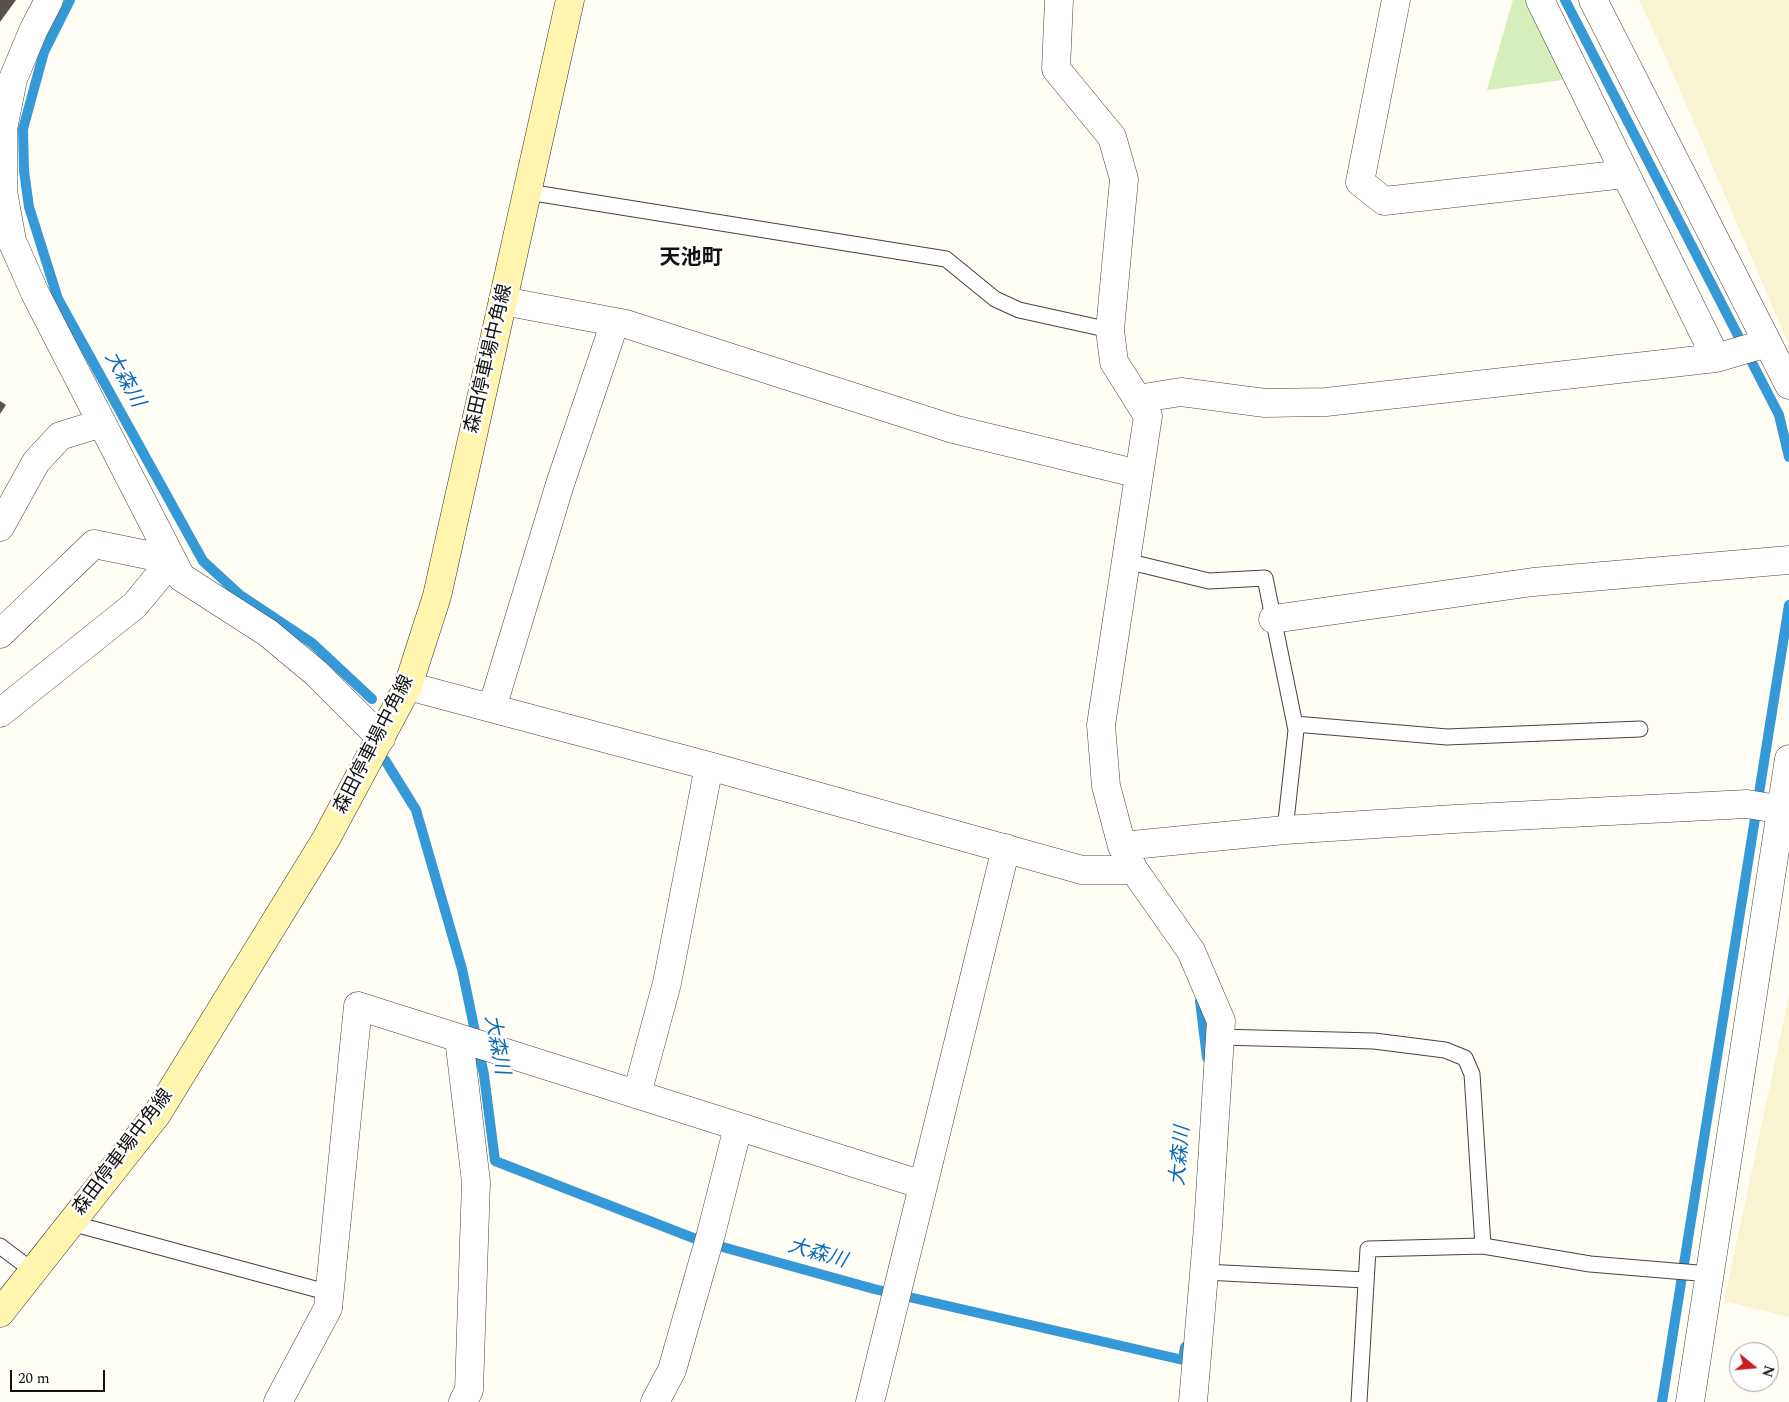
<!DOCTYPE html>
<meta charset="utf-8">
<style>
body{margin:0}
#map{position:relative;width:1789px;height:1402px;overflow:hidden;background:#fffdf4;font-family:Spectral,serif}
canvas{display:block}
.north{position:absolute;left:1729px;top:1342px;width:50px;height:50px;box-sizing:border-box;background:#fff;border:1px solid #a0a0a0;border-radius:50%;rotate:107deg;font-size:14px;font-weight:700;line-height:20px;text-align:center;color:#111}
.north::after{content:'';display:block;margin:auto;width:18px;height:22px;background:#ce1c26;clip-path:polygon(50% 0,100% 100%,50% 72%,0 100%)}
.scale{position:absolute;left:10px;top:1370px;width:95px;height:22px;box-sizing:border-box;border:2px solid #111;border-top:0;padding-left:6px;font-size:15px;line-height:18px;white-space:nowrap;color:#111;-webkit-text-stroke:4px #fff;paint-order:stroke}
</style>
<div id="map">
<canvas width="1789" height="1402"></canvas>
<div class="north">N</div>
<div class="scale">20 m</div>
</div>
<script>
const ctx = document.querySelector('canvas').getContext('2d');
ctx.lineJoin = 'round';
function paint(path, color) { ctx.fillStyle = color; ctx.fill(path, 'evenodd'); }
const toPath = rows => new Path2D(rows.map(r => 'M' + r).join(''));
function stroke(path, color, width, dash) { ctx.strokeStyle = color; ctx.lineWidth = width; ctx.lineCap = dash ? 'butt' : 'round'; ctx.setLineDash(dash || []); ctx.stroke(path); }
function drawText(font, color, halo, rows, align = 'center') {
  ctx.font = font + ' Spectral,"Noto Sans JP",serif'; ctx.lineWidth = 5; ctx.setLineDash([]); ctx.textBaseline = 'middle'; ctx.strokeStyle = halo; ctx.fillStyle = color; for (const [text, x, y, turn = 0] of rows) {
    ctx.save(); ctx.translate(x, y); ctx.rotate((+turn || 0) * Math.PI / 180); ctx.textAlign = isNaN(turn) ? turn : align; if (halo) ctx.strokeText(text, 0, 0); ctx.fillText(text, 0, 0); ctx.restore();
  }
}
const farmland = toPath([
 [1639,0,1789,0,1789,345,1668,62],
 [1789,996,1789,1317,1724,1301]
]);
const green = toPath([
 [1513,0,1540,0,1578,78,1487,90]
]);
const stream = toPath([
 [70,0,44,52,23,129,24,171,29,207,58,299,203,561,240,595,312,643,372,699],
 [1565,0,1779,415,1789,457],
 [385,760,416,810,462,969,484,1075,495,1161,701,1241,874,1289,1183,1360,1185,1347],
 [1200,1001,1207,1058],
 [1662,1402,1789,605]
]);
const building = toPath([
 [0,0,16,0,0,22],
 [0,401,6,405,0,414]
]);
const service = toPath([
 [528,192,946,259,995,299,1019,310,1110,330],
 [1126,561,1209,581,1265,578,1296,730,1285,830],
 [1295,724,1447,737,1640,729],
 [1219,1037,1374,1041,1445,1050,1465,1058,1472,1074,1483,1246],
 [71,1223,330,1293],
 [0,1246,33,1271],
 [1204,1272,1366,1280],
 [1359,1402,1368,1249,1483,1246,1590,1264,1710,1274]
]);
const minor = toPath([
 [49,0,33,31,13,79,3,129,3,191,12,241,35,293,181,577,268,633,316,673,381,738],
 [1059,0,1056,69,1112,137,1124,179,1110,330,1114,362,1148,416,1101,725,1106,786,1122,846,1134,870,1191,951,1221,1021,1208,1227,1193,1402],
 [1396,0,1360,182,1384,201,1625,174],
 [1540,0,1716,358],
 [1593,0,1789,385],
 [503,301,626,324,953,429,1139,474],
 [1137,399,1181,392,1265,403,1326,402,1716,358,1767,343],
 [0,527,36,462,60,436,102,423],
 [1273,619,1533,582,1789,560],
 [0,634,94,544,172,560,135,605,0,713],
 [408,686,709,766,1082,870,1134,870],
 [492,708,560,484,615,322],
 [1122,846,1285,830,1454,819,1747,804,1789,811],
 [459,1038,476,1182,469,1390,463,1402],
 [637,1094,667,983,709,766],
 [278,1402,328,1308,358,1006,923,1185],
 [655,1402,672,1370,711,1234,738,1127],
 [870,1402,1006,848],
 [1690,1402,1789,759]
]);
const secondary = toPath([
 [0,1313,157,1114,326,839,408,686,437,596,570,0]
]);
const streetNames = [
 ["森田停車場中角線",490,359,-77],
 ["森田停車場中角線",375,745,-63],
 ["森田停車場中角線",124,1153,-53]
];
const waterNames = [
 ["大森川",123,380,61],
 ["大森川",495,1045,79],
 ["大森川",1182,1156,-85],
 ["大森川",817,1255,16]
];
const quarterNames = [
 ["天池町",691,260]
];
paint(farmland, '#f8f4d1');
paint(green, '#d5eeba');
stroke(stream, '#3599d8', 10);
paint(building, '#5b514c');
stroke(service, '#444', 17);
stroke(minor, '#444', 29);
stroke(secondary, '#333', 29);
stroke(service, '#fff', 15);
stroke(minor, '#fff', 28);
stroke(secondary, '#fff5af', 28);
drawText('19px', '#111', '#fff', streetNames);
drawText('italic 20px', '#0e6baf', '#fff', waterNames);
drawText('bold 21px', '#111', '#fff', quarterNames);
</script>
